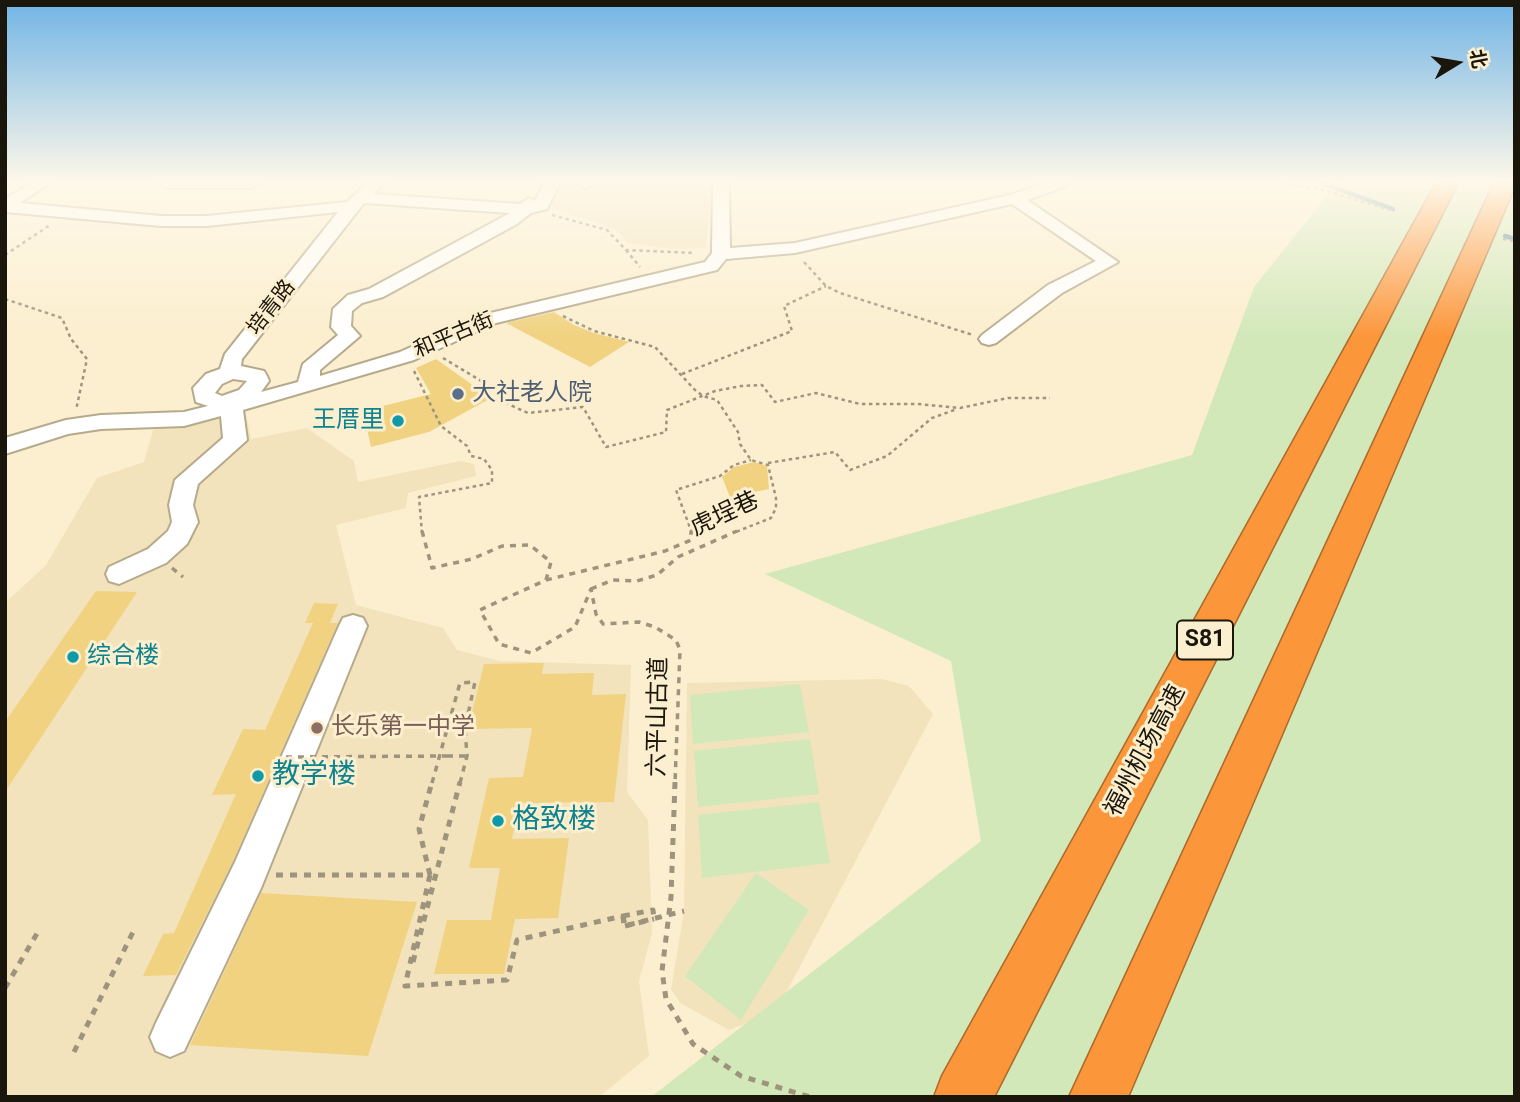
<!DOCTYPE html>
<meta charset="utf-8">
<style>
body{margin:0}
#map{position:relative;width:1520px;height:1102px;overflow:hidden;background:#fcefcf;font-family:Roboto,"Noto Sans SC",sans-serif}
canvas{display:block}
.frame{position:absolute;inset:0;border:7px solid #1b160b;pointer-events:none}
.north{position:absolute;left:1422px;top:28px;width:70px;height:70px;-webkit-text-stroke:5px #fcefcf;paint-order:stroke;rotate:79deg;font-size:19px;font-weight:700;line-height:28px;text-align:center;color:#1b160b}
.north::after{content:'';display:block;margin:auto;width:24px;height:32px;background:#1b160b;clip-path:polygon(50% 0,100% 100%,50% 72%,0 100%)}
</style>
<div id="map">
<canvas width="1520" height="1102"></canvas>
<div class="frame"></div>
<div class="north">北</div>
</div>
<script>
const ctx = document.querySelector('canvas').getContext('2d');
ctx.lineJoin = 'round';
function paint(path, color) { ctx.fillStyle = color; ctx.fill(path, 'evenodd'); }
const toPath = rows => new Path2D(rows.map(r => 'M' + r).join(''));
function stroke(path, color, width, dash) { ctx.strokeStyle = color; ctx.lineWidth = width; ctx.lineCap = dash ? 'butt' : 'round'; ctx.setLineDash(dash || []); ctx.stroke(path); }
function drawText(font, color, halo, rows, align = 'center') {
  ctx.font = font + ' Roboto,"Noto Sans SC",sans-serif'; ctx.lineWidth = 6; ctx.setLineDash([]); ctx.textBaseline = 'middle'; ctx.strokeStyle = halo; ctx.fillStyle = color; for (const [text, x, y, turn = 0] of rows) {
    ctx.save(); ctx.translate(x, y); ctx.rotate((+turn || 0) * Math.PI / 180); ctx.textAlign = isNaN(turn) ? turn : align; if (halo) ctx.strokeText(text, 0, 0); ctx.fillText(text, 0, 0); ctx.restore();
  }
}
const built = toPath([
 [559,183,712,183,706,248,671,249,627,243,619,232,596,222,550,209],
 [245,409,251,439,307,428,354,461,358,482,460,461,474,464,476,476,408,493,406,508,336,525,356,605,443,628,457,650,500,661,631,665,627,792,648,820,652,933,639,981,649,1056,599,1097,5,1097,5,603,46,565,97,478,144,462,153,430],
 [882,679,909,686,933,714,776,1012,729,1030,680,1003,671,989,684,911,687,683]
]);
const green = toPath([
 [1337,183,1515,183,1515,1097,651,1097,981,841,951,661,765,574,1192,455,1254,287],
 [800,684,809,732,693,744,690,695],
 [810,739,819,794,698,807,694,751],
 [819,802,830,863,702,878,698,815],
 [756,873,809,910,741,1020,685,976]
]);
const stream = toPath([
 [1322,183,1393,209],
 [1505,236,1515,239]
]);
const building = toPath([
 [554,312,574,325,594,333,629,342,590,367,506,323],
 [436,359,491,398,429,432,371,447,363,411,431,394,416,368],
 [754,462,767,466,769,489,730,497,722,477,734,467],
 [96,591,137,592,5,792,5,722],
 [314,603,338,604,330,623,338,623,233,861,176,975,143,976,163,934,174,933,236,794,212,795,243,729,265,730,313,623,305,623],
 [544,663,542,674,594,673,592,695,626,694,614,802,519,803,512,839,569,838,558,918,515,919,504,974,434,974,447,920,491,920,500,868,469,868,489,778,523,777,532,728,468,729,484,664],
 [261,893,417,902,368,1056,190,1045]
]);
const pathFar2 = toPath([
 [1279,183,1324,190,1393,211],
 [552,215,607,230,626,250,695,253],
 [1503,239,1515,241],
 [626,250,640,267],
 [5,255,50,225],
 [804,262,826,286,840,293,973,335],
 [5,299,62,318,71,339,87,359,76,410],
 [563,316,594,331,655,347,695,390,703,396,717,400,738,432,740,444,751,460,768,465,776,498,776,508,771,518,733,533],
 [443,358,488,385,510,405,528,413,583,407,606,447,666,432,667,410,715,391,741,386,762,385,775,402,816,393,860,404,918,404,960,408,1008,398,1050,398],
 [414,371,441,426,467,446,471,456,484,459,492,470,492,483,419,497,422,533],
 [682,374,792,331,784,306,826,286],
 [768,463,835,452,850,470,887,456,932,418,957,409],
 [692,533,676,490,720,476,734,465,751,460]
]);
const pathFar1 = toPath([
 [422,531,432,568,472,559,502,546,530,545,551,562,546,580,480,610,499,644,531,653,575,627,591,589,596,614,603,624,639,622,655,627,676,640,680,650,675,783],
 [172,568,183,577],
 [546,580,665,551,691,540,691,531],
 [591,589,613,580,637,581,657,575,678,557,737,531],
 [447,756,467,756],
 [432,783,460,683,475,682,465,728,467,756,460,783]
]);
const path = toPath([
 [675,782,671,897,662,971,666,999,693,1044,741,1076,810,1097],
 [276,875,430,875,405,986,507,980,517,940,623,916],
 [430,875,419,829,432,782],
 [623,916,625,926],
 [623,916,625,926],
 [623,916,653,910,654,919],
 [625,926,654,919],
 [625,926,654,919],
 [413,962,460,782],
 [5,988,39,930],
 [74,1052,133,932]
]);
const minor = toPath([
 [31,183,50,183,20,203,161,216,207,216,347,202,367,183,384,183,374,194,520,204,529,198,535,201,544,183,560,183,547,209,531,213,517,224,383,297,362,303,352,311,351,326,360,336,320,370,320,376,400,352,482,315,705,262,712,253,713,183,729,183,730,248,795,243,1010,195,1045,183,1068,183,1066,186,1027,200,1118,262,1062,293,996,343,989,345,982,343,979,339,982,335,1048,285,1096,261,1012,204,795,253,726,259,717,270,496,323,414,360,243,410,247,440,198,484,193,505,198,522,187,544,166,563,119,584,109,581,106,574,109,567,148,549,168,531,172,522,169,505,175,480,223,438,221,416,184,426,101,429,68,434,5,454,5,438,66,420,101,415,184,412,208,406,196,402,193,388,206,374,220,369,225,354,338,212,207,226,161,226,5,212,5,199,31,183],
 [364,203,510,213,369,289,348,295,333,309,331,327,338,335,303,364,298,382,261,392,269,381,267,376,264,371,241,366,242,359,364,203],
 [233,379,247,381,239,390,222,396,215,393,222,384,233,379],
 [160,183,260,183,252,188,168,188,160,183],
 [576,183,593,183,585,188,576,183],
 [353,615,363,618,367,626,261,888,184,1051,170,1057,156,1051,150,1037,156,1023,235,862,339,626,343,618,353,615]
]);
const highway = toPath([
 [1436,183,1458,183,994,1097,934,1097,942,1076,1436,183],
 [1494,183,1515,183,1515,186,1128,1097,1069,1097,1494,183]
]);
const pathBridgeFar1 = toPath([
 [286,757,447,756]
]);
const pathBridge = toPath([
 [623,916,624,926,684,911]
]);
const markers = [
 [458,394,7,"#5c6f8a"],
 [398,421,7,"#0f9aa8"],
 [73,657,7,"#0f9aa8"],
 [317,728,7,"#8d6e63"],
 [258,776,7,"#0f9aa8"],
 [498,821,7,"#0f9aa8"]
];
const farStreetnames = [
 ["培青路",272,308,-52],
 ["和平古街",454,336,-23]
];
const shields = [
 [1205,640,56]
];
const shieldNames = [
 ["S81",1205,640]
];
const serviceNames = [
 ["大社老人院",472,394]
];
const cultureNames = [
 ["王厝里",384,421],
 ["综合楼",87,657,"left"]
];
const streetNames = [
 ["虎埕巷",725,515,-25],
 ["六平山古道",659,717,-89],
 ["福州机场高速",1146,751,-62]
];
const educationNames = [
 ["长乐第一中学",331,728]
];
const nearCulturenames = [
 ["教学楼",272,776],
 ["格致楼",512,821]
];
paint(built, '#f3e3bc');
paint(green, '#d2e8b9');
stroke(stream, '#4a84a0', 4.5);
paint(building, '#f0d281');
stroke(minor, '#b6aa8c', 4);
stroke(highway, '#ad692a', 3);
stroke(pathFar2, '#9e947d', 2.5, [3.5, 3.5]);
stroke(pathFar1, '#9e947d', 3.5, [6, 6]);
stroke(path, '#9e947d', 5, [7, 7]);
paint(minor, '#fff');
paint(highway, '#fc963b');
stroke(pathBridgeFar1, '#9e947d', 3.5, [6, 6]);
stroke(pathBridge, '#9e947d', 5, [7, 7]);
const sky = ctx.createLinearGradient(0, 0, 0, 337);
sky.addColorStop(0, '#71b4e5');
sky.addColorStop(0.54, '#fef8e9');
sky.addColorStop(1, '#fef8e900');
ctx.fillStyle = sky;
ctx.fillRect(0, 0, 1520, 337);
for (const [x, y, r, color] of markers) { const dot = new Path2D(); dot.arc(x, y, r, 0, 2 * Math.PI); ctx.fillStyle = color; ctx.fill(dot); stroke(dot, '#fcefcf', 2.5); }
drawText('21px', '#1b160b', '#fcefcf', farStreetnames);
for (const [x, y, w] of shields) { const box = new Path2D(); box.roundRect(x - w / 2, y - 19.5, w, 39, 5); ctx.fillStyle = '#fcefcf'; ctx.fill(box); stroke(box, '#1b160b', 2); }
drawText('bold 23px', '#1b160b', null, shieldNames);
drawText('24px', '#4e5e75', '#fcefcf', serviceNames, 'left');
drawText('24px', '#0d838f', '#fcefcf', cultureNames, 'right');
drawText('24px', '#1b160b', '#fcefcf', streetNames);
drawText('24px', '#785e54', '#fcefcf', educationNames, 'left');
drawText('28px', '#0d838f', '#fcefcf', nearCulturenames, 'left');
</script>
